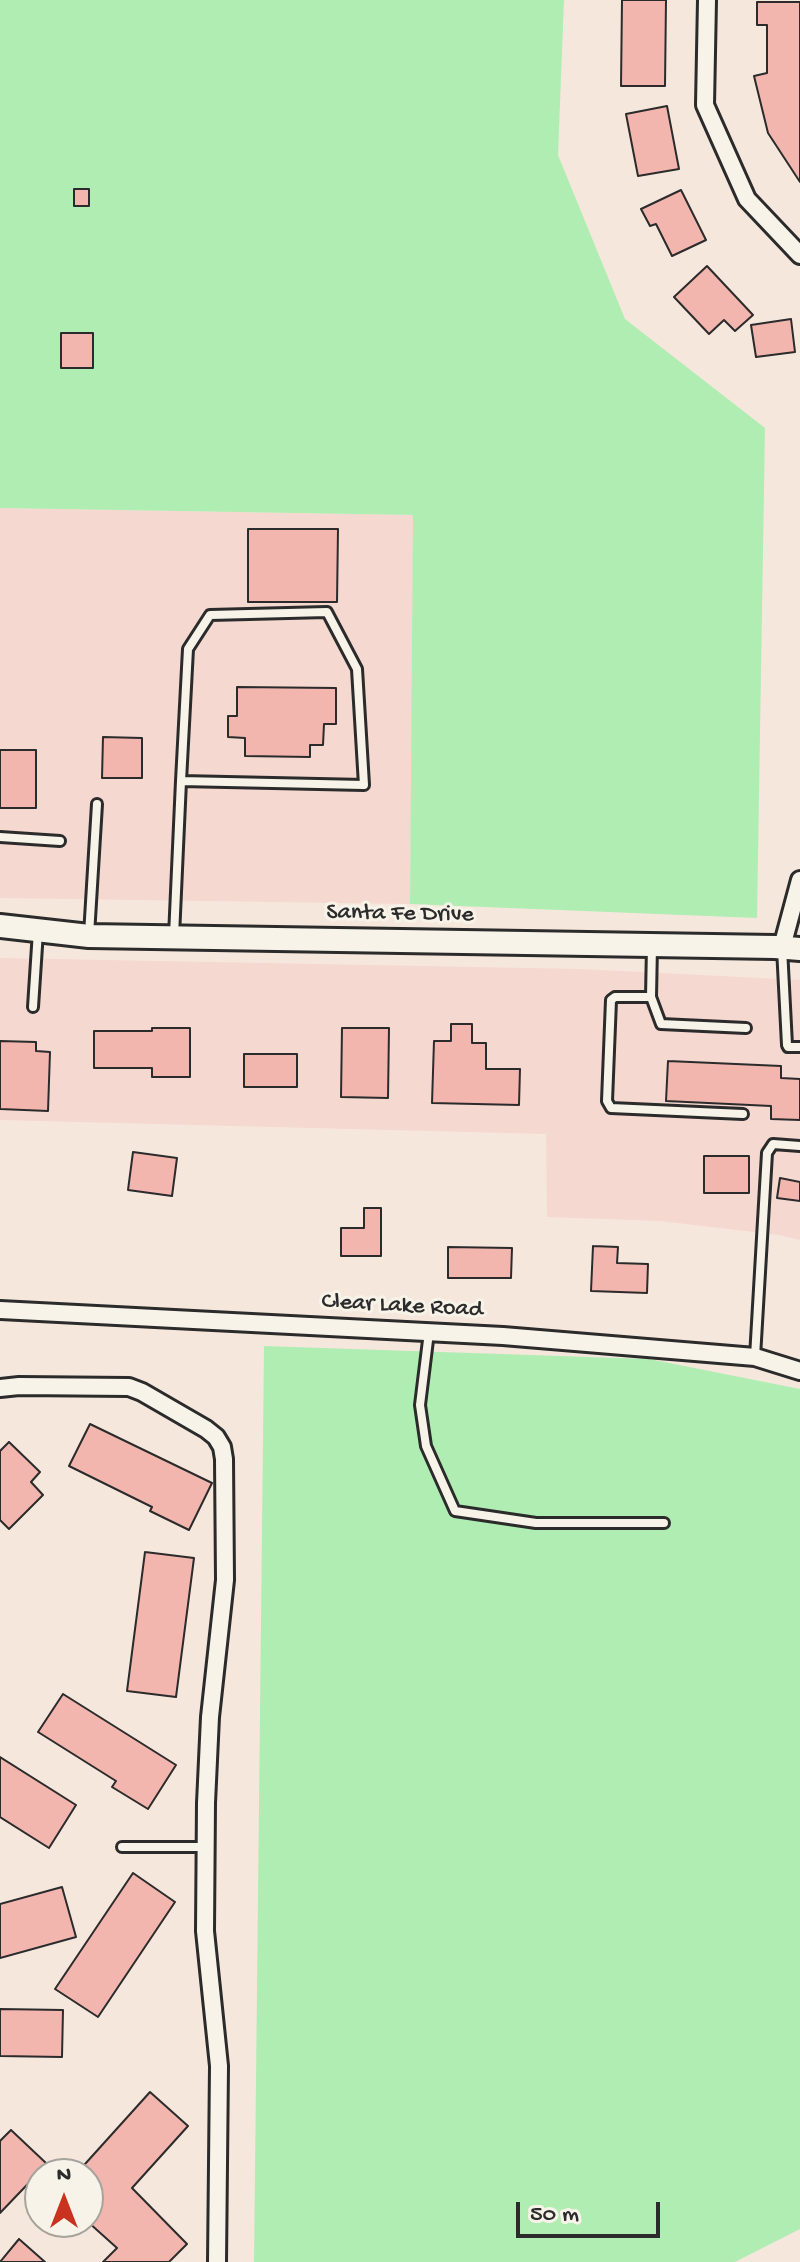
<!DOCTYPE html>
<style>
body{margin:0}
#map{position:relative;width:800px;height:2262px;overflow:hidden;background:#f6e7dd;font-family:"Gochi Hand",sans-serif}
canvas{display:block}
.north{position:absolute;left:24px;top:2158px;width:80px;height:80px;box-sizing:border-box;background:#f7f3e8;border:2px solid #a5a39c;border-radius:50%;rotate:0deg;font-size:22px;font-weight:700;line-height:32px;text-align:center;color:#2b2b2b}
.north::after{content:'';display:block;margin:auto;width:28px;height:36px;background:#c8321e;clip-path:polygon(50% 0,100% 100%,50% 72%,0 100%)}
.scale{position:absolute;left:516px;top:2202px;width:144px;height:36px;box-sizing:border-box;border:4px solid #2b2b2b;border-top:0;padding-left:10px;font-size:24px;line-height:28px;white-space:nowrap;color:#2b2b2b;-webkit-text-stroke:6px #f7f3e8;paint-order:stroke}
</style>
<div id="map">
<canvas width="800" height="2262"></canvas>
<div class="north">N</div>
<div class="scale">50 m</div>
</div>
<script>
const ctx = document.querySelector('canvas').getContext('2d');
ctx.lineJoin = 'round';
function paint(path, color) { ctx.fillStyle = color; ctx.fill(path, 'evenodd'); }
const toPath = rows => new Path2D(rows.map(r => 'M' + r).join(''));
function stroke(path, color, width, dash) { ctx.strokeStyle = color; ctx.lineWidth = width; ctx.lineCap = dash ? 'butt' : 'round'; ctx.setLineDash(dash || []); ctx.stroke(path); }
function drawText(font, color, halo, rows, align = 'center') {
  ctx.font = font + ' "Gochi Hand",sans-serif'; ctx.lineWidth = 6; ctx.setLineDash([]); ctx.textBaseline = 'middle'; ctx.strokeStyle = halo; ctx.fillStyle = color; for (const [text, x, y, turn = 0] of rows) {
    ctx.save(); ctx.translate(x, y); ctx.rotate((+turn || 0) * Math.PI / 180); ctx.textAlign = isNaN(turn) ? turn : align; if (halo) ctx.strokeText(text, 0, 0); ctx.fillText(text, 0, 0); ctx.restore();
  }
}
const built = toPath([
 [0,508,414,515,410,904,0,898],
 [0,958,580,969,800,980,800,1240,779,1235,660,1221,547,1217,546,1134,0,1120]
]);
const green = toPath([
 [0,0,564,0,558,155,625,319,765,428,757,918,410,904,413,515,0,508],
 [264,1346,649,1359,800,1389,800,2229,735,2262,254,2262]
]);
const building = toPath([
 [622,0,666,0,665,86,621,86,622,0],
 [757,2,800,2,800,182,768,133,754,76,767,73,767,25,757,25,757,2],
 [667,106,679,169,638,176,626,114,667,106],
 [74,189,89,189,89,206,74,206,74,189],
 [681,190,706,240,672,256,656,224,650,226,641,209,681,190],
 [707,266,753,315,735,331,724,320,709,334,674,297,707,266],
 [791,319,795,352,756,357,751,325,791,319],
 [61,333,93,333,93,368,61,368,61,333],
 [248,529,338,529,337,602,248,602,248,529],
 [237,687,336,688,336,724,324,724,323,745,310,745,310,757,245,756,245,738,228,737,228,716,237,716,237,687],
 [103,737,142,738,142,778,102,778,103,737],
 [0,750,36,750,36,808,0,808,0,750],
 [451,1024,472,1024,472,1043,486,1043,486,1069,520,1069,519,1105,432,1103,434,1041,451,1041,451,1024],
 [152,1028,190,1028,190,1077,152,1077,152,1068,94,1068,94,1031,152,1031,152,1028],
 [342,1028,389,1028,388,1098,341,1097,342,1028],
 [0,1041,36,1042,36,1051,50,1052,48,1111,0,1109,0,1041],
 [244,1054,297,1054,297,1087,244,1087,244,1054],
 [668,1061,781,1066,781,1078,800,1079,800,1120,771,1119,771,1106,666,1101,668,1061],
 [133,1152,177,1158,172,1196,128,1190,133,1152],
 [704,1156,749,1156,749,1193,704,1193,704,1156],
 [780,1178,800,1182,800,1201,777,1198,780,1178],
 [364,1208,381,1208,381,1256,341,1256,341,1228,364,1228,364,1208],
 [593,1246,618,1247,617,1263,648,1264,647,1293,591,1291,593,1246],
 [448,1247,512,1248,511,1278,448,1278,448,1247],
 [90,1424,212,1483,189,1530,150,1511,152,1507,69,1466,90,1424],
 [9,1442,40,1472,31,1482,43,1495,9,1529,0,1520,0,1451,9,1442],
 [145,1552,194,1558,176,1697,127,1691,145,1552],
 [63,1694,176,1765,148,1809,112,1787,116,1781,38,1732,63,1694],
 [0,1757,76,1805,49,1848,0,1817,0,1757],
 [133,1873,175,1902,98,2017,55,1989,133,1873],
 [62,1887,76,1937,0,1958,0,1904,62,1887],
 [0,2009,63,2010,62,2057,0,2056,0,2009],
 [150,2092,188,2126,132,2188,187,2244,169,2262,103,2262,117,2248,88,2222,88,2174,76,2174,150,2092],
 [11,2130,47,2164,0,2213,0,2141,11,2130],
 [19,2239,45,2262,0,2262,19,2239]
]);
const service = toPath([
 [0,837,60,841],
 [89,935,97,804],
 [174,936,181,781,364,785,357,669,327,612,210,615,188,649,181,781],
 [652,946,651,997,615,997,611,1000,607,1101,611,1108,743,1114],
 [782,948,787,1045,788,1047,800,1047],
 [651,997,661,1024,746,1028],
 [33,1007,38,931],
 [429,1332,420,1405,426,1446,455,1511,536,1523,664,1523],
 [755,1357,767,1153,773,1144,800,1146],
 [122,1847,205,1847]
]);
const minor = toPath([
 [707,0,705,105,747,199,800,255],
 [782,947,800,880],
 [0,1310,503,1336,755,1357,800,1371],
 [0,1388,19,1386,129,1387,142,1392,206,1429,216,1437,222,1447,224,1459,225,1580,210,1717,206,1803,205,1931,219,2066,217,2262]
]);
const secondary = toPath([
 [0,926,89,936,775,947,800,949]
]);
const streetNames = [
 ["Santa Fe Drive",400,915,1],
 ["Clear Lake Road",402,1307,3]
];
paint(built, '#f5d8cf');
paint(green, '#b0edb3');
paint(building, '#f2b6af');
stroke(building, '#2b2b2b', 2);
stroke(service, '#2b2b2b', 14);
stroke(minor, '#2b2b2b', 22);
stroke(secondary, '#2b2b2b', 28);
stroke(service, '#f7f3e8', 8);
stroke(minor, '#f7f3e8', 16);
stroke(secondary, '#f7f3e8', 22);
drawText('24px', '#2b2b2b', '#f7f3e8', streetNames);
</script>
